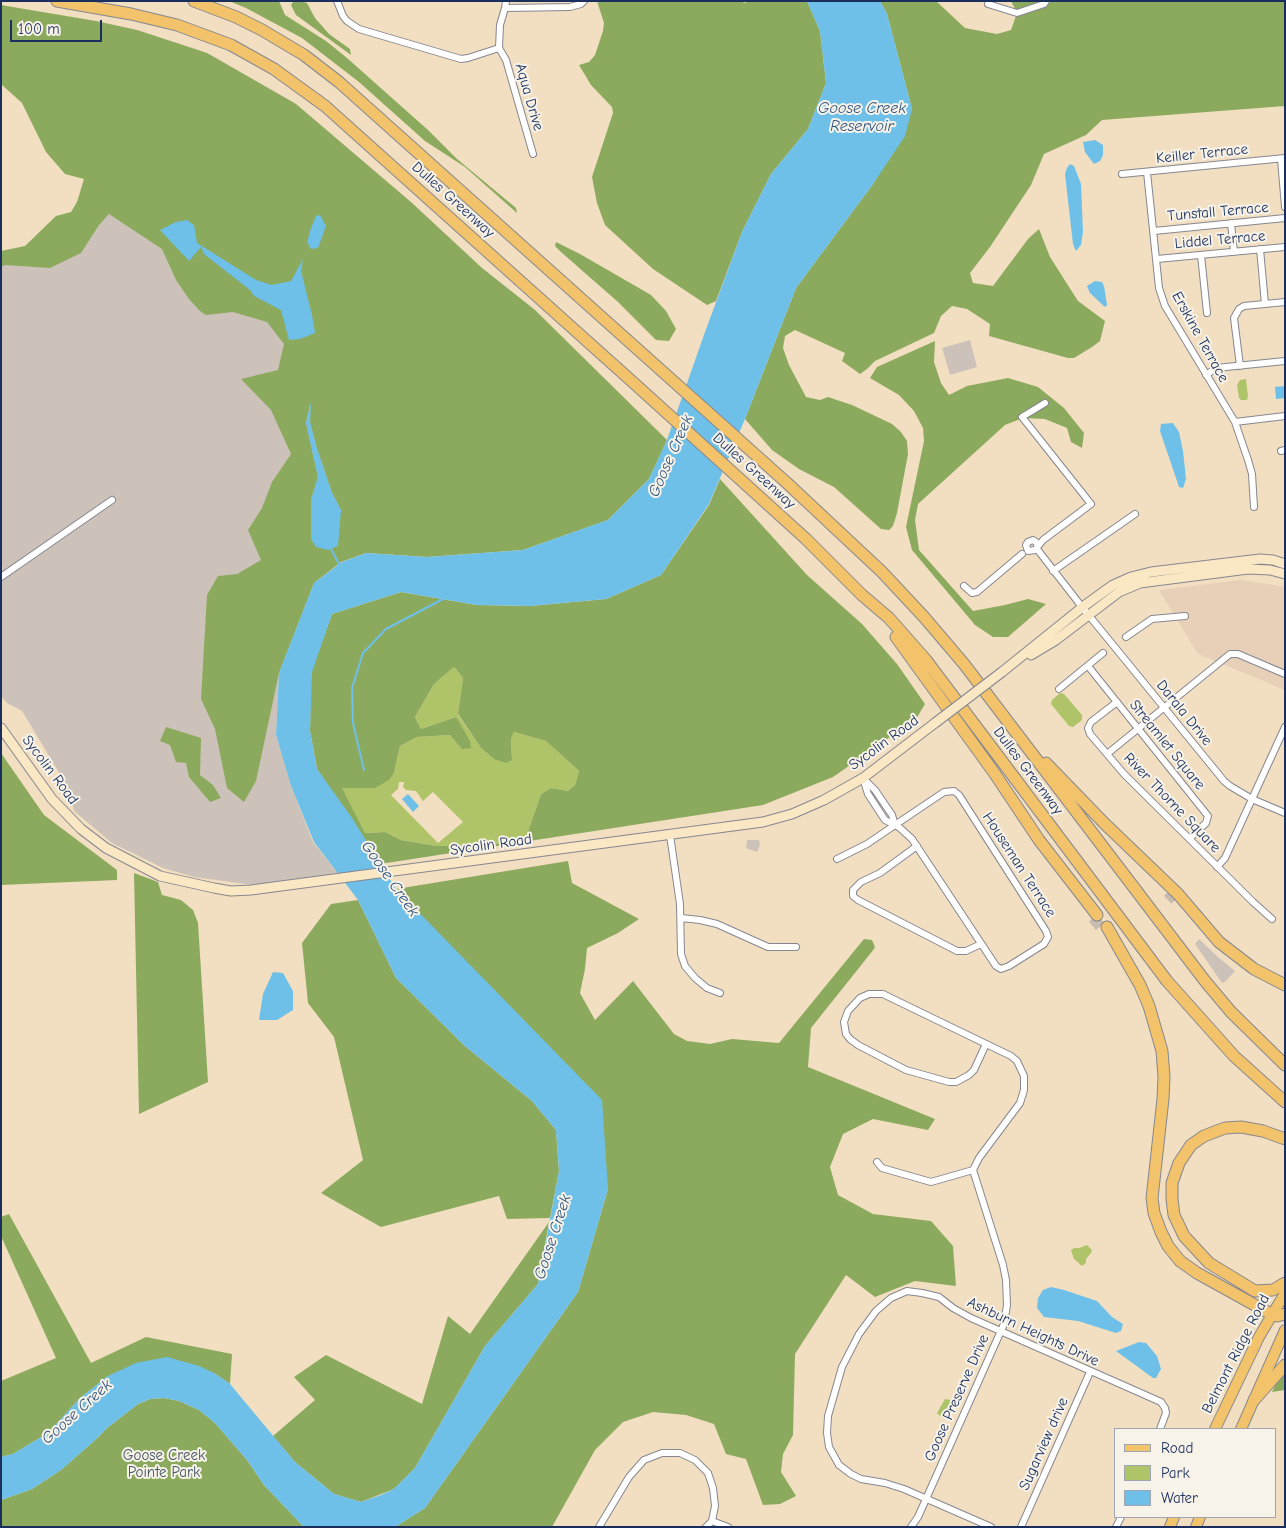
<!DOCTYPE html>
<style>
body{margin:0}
#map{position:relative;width:1286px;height:1528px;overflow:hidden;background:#f2dfc1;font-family:"Comic Neue",sans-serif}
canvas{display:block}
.frame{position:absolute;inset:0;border:2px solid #1b2f5e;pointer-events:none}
.legend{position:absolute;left:1114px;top:1428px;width:162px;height:90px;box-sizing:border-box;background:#f7f3e8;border:1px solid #9fa5b1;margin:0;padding:6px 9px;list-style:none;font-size:15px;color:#1b2f5e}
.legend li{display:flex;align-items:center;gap:10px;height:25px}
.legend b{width:25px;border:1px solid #9fa5b1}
.scale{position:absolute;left:10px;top:20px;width:92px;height:22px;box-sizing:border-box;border:2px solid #1b2f5e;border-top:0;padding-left:6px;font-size:15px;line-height:18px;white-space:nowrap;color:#1b2f5e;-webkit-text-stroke:4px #f7f3e8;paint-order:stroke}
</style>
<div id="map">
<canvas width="1286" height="1528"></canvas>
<div class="frame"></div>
<ul class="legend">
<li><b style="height:6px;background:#f2c36a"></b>Road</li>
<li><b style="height:14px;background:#afc469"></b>Park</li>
<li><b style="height:14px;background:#6ec0e9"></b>Water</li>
</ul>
<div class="scale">100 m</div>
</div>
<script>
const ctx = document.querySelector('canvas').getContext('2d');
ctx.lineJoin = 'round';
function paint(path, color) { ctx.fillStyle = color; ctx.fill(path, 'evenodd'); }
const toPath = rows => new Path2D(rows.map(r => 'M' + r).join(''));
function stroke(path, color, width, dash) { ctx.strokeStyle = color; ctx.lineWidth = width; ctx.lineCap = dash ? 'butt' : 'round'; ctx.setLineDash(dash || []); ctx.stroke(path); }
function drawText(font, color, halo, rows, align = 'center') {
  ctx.font = font + ' "Comic Neue",sans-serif'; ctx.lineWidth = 4; ctx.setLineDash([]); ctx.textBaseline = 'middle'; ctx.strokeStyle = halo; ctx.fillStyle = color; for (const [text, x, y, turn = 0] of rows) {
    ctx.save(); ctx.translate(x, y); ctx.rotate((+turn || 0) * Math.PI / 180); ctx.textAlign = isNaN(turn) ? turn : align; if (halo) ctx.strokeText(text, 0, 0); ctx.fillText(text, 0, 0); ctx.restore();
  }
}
const built = toPath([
 [1241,580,1280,586,1285,588,1285,690,1198,654,1159,590]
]);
const industrial = toPath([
 [137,30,207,53,296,104,412,203,482,268,535,310,341,562,314,583,279,673,276,735,291,786,313,842,339,875,253,885,194,877,163,868,112,843,74,811,69,789,22,711,7,703,1,696,1,255,26,249,93,200],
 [970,340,977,367,950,375,942,348],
 [747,840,759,840,760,845,757,852,746,848],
 [1199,939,1218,957,1235,971,1225,982,1222,983,1195,944]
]);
const green = toPath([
 [1246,379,1248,396,1247,400,1241,400,1239,398,1237,385,1240,380],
 [454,667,463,678,458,715,481,748,494,759,512,760,511,739,514,732,546,741,579,771,575,785,568,791,551,788,541,794,525,840,476,846,437,846,401,840,385,832,365,833,341,788,375,788,394,773,400,746,417,737,450,735,462,748,456,717,421,729,415,717,434,684],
 [399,782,404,782,403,787,406,790,416,791,423,801,433,792,463,822,438,843,391,795,398,789],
 [1060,693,1064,694,1082,715,1082,720,1073,727,1069,726,1051,704,1052,700],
 [1087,1245,1092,1250,1091,1253,1086,1259,1086,1263,1082,1266,1074,1259,1071,1250,1074,1248,1079,1248],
 [945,1399,951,1400,952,1403,945,1416,941,1417,937,1413]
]);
const forest = toPath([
 [229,1,279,1,285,15,326,41,347,58,428,130,457,159,516,208,517,213,465,167,425,141,359,82,302,38,246,8],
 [301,1,307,3,315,18,329,34,350,49,351,55,296,15,291,5,293,2],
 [597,1,742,1,744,3,751,1,807,1,820,31,826,83,808,129,771,174,742,232,716,301,707,305,653,269,605,225,597,203,592,177,613,113,612,107,591,85,579,65,589,62,595,55,603,31,604,23],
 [880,1,936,1,965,28,997,34,1011,30,1017,13,1011,1,1285,1,1285,106,1102,120,1086,135,1044,154,1031,185,990,247,970,273,973,283,993,286,1028,239,1039,229,1050,257,1078,301,1105,321,1100,341,1092,347,1074,358,1068,358,989,336,990,324,967,309,952,306,941,316,934,333,875,361,867,369,860,374,842,361,845,353,795,330,785,336,783,348,789,365,806,397,820,400,828,397,852,405,892,424,901,432,907,441,908,454,897,513,893,526,889,530,881,529,834,487,799,469,772,450,745,419,796,288,873,184,912,109,887,14],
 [1,5,96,21,137,30,207,53,296,104,412,203,482,268,535,310,667,440,649,479,608,520,523,550,427,557,366,553,341,562,314,583,279,673,256,781,244,802,227,788,215,729,201,699,207,595,218,576,237,574,261,560,248,530,262,508,272,482,291,454,271,410,241,379,278,370,284,344,267,322,233,312,206,315,200,311,189,299,176,280,162,249,109,214,99,225,81,253,50,268,5,265,1,267,1,251,25,246,56,216,71,212,77,202,84,179,65,174,46,152,22,103,1,84],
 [310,405,310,422,316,446,332,493,341,510,311,539,311,500,318,477,306,423],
 [556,242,580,254,651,295,666,311,676,329,669,341,656,340,618,302,561,252,555,246],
 [935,341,934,362,941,383,949,395,967,386,1008,378,1038,387,1064,408,1084,433,1082,448,1071,442,1067,428,1045,419,1023,418,1005,425,918,504,915,520,919,550,973,611,1005,605,1028,599,1046,604,1008,637,993,637,975,625,912,550,906,527,924,441,923,428,914,411,899,395,870,378,877,367],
 [720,479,807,575,862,624,897,664,925,704,916,719,833,777,763,805,380,864,317,769,310,731,311,672,332,614,401,592,477,605,530,606,606,599,661,575,709,505],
 [454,667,463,678,458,714,481,748,494,759,506,763,512,760,511,739,514,732,546,741,579,771,575,785,568,791,551,788,541,794,525,840,476,846,437,846,401,840,385,832,365,833,342,788,375,788,389,780,394,773,400,746,417,737,450,735,462,749,471,748,470,741,456,717,421,729,415,717,434,684],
 [166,727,201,738,200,775,213,785,221,798,210,802,189,777,186,763,176,762,170,745,160,741],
 [1,753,44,815,117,870,117,880,1,885],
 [568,861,572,883,639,919,618,933,587,948,585,969,580,993,595,1020,633,981,674,1034,687,1041,710,1044,732,1039,779,1043,864,939,872,940,875,947,874,949,811,1028,808,1067,935,1119,928,1130,873,1119,843,1134,830,1167,838,1195,873,1214,931,1221,953,1246,956,1286,915,1281,875,1297,846,1275,795,1354,793,1435,783,1454,781,1472,796,1496,780,1504,763,1505,746,1459,726,1454,714,1424,686,1415,653,1412,623,1422,595,1450,552,1527,395,1527,425,1508,578,1292,608,1189,463,959,396,889],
 [134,873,158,882,162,895,181,900,193,910,198,923,208,1082,139,1114],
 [358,900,396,978,465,1046,532,1101,556,1130,559,1171,550,1218,507,1219,499,1196,381,1227,321,1193,363,1160,334,1037,308,1003,302,943,331,904],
 [9,1214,91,1363,146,1337,232,1354,230,1384,214,1373,108,1376,80,1398,48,1433,13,1454,1,1457,1,1381,56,1358,1,1236,1,1217],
 [549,1222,538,1284,485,1346,415,1468,394,1489,361,1502,334,1494,295,1462,273,1436,315,1400,294,1377,326,1355,422,1404,448,1316,470,1334],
 [1285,1370,1285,1390,1272,1392,1281,1373],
 [164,1398,179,1401,199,1410,215,1423,247,1460,264,1485,304,1527,1,1527,1,1500,32,1489,61,1470,94,1441,107,1428,138,1404,150,1399]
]);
const water = toPath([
 [807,1,880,1,887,14,912,109,905,136,873,184,796,288,745,419,709,504,661,575,606,599,530,606,477,605,401,592,332,614,312,672,310,731,317,769,352,818,396,889,602,1100,608,1189,578,1292,425,1508,395,1527,303,1526,264,1485,247,1460,215,1423,199,1410,179,1401,164,1398,150,1399,138,1404,107,1428,94,1441,61,1470,32,1489,1,1500,1,1457,13,1454,48,1433,80,1398,108,1376,136,1363,167,1357,199,1366,214,1373,230,1384,295,1462,334,1494,361,1502,381,1495,394,1489,415,1468,485,1346,538,1284,559,1171,556,1130,532,1101,465,1046,396,978,358,900,314,842,291,786,276,735,279,673,314,583,342,562,366,553,427,557,523,550,608,520,649,479,667,440,705,332,742,232,771,174,808,129,826,83,820,31],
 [1095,140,1103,145,1103,155,1100,161,1094,164,1085,152,1083,142],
 [1070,164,1074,166,1081,184,1083,232,1081,245,1076,251,1073,244,1065,174,1067,168],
 [320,215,326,226,318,248,311,249,307,242,311,228,316,216],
 [187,220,194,225,197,243,256,280,272,285,291,281,303,259,301,271,312,315,315,333,300,339,289,340,281,310,254,296,250,290,204,254,201,247,189,261,160,230,176,222],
 [1095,281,1102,282,1104,286,1107,305,1105,307,1090,293,1087,286],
 [1285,386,1285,398,1276,399,1275,387],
 [311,402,310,422,316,446,332,493,341,510,338,546,328,550,316,547,311,539,311,500,318,477,306,423],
 [1173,423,1179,432,1183,451,1186,479,1183,488,1179,487,1176,478,1160,431,1161,424],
 [408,794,419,806,413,812,402,799],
 [273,972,283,973,293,991,293,1010,277,1020,259,1020,263,994],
 [1051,1287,1064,1290,1097,1301,1112,1317,1123,1324,1121,1331,1116,1333,1078,1321,1044,1317,1037,1308,1038,1298,1043,1290],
 [1139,1342,1146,1343,1157,1356,1161,1369,1156,1378,1153,1378,1116,1351]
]);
const stream = toPath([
 [331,549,339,564],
 [364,770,353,723,352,688,363,653,386,629,445,598]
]);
const motorwayTunnel = toPath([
 [1168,892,1179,904],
 [1093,918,1103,930]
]);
const minor = toPath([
 [337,1,343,16,347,21,359,29,461,59,468,58,499,48,500,25,505,8,506,1],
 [988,4,1017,13,1044,4,1046,1],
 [505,8,570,7,581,4,584,1],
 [499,48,506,60,533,154],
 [1281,159,1285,207],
 [1147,172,1159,288,1165,306,1235,422,1248,460,1252,474,1254,507],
 [1122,174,1285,158],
 [1231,223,1234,252],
 [1154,231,1285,218],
 [1260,249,1265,304],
 [1201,255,1207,313],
 [1157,259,1285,247],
 [1240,366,1234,318,1239,309,1244,306,1285,302],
 [1206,375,1216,368,1285,361],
 [1235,422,1285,416],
 [1281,451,1285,450],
 [1038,546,1036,542,1033,540,1028,542,1026,545,1028,551,1035,550,1043,540,1091,504,1022,417,1045,403],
 [1037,549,1082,607,1224,781,1230,786,1252,799,1285,813],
 [1053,571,1135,514],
 [1,577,112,500],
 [964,586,972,593,977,592,1022,554],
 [1126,637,1152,619,1185,616],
 [1088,666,1208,816,1206,823,1190,838],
 [1059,689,1103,653],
 [1117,702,1091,722,1088,728,1090,734,1124,774,1253,902,1272,919],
 [1107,754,1230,654,1238,654,1285,674],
 [670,835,680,904,681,954,685,966,695,978,707,988,720,993],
 [917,846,880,873,861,882,853,890,853,896,858,900,957,951,966,951,981,944],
 [837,859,867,844,895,825,944,792,954,791,959,795,1046,931,1048,937,1044,944,1009,966,1001,969,996,966,912,839,900,828,895,825,885,820,868,794,863,778,875,790,892,815,895,825],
 [1217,867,1225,858,1285,727],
 [681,918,700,920,717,924,768,947,796,947],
 [877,1162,882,1168,931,1182,973,1170],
 [712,1521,728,1527],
 [599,1527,629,1477,644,1460,662,1453,680,1453,695,1460,708,1473,713,1488,715,1506,712,1521,706,1527],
 [911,1527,918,1517,1004,1324,1007,1305,1006,1280,1003,1265,973,1170,979,1158,1020,1103,1024,1090,1024,1076,1017,1061,1011,1056,889,997,883,994,869,994,860,998,848,1011,844,1022,846,1034,850,1039,858,1045,906,1070,949,1082,956,1082,969,1075,974,1070,986,1044],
 [991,1527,904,1489,885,1483,861,1479,851,1474,839,1465,829,1447,827,1433,828,1416,842,1367,859,1334,876,1311,891,1298,907,1291,922,1293,939,1297,953,1308,971,1318,1161,1402,1165,1408,1166,1413,1160,1429],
 [1021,1527,1090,1372],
 [1116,1527,1121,1517]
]);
const secondary = toPath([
 [1031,655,1056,640,1119,592,1140,583,1248,569,1270,570,1285,574],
 [1002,672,1084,606,1113,585,1131,577,1151,572,1260,559,1273,560,1285,564],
 [1,728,52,799,81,829,106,848,160,876,214,888,231,891,251,890,763,822,792,814,824,800,863,778,935,723]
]);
const primary = toPath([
 [1215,1429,1259,1337,1285,1293],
 [1241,1429,1285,1330],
 [1170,1527,1174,1517],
 [1196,1527,1200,1517]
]);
const motorway = toPath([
 [57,1,131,14,177,25,231,45,274,69,325,106,636,385,806,539,862,595,889,618,926,660,1167,981,1234,1056,1285,1102],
 [194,1,236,17,262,30,304,55,339,82,787,483,882,572,924,617,964,664,1205,981,1231,1012,1285,1065],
 [896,637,995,774,1039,840,1097,915],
 [1046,763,1105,824,1178,894,1219,942,1254,969,1285,985],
 [1107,927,1140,985,1149,1006,1162,1051,1164,1077,1163,1099,1152,1198,1154,1213,1161,1232,1168,1246,1180,1261,1197,1273,1271,1314,1277,1316,1285,1314],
 [1285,1139,1263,1131,1241,1127,1225,1128,1204,1136,1191,1145,1179,1163,1172,1183,1172,1199,1174,1215,1184,1236,1209,1263,1255,1291,1273,1290,1285,1283],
 [1254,1400,1285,1365]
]);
const secondaryBridge = toPath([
 [935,723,1002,672]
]);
const streetNames = [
 ["Aqua Drive",529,97,74],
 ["Keiller Terrace",1202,154,-6],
 ["Dulles Greenway",453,200,42],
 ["Tunstall Terrace",1218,212,-5],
 ["Liddel Terrace",1220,240,-5],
 ["Erskine Terrace",1200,337,61],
 ["Dulles Greenway",754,471,42],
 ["Darala Drive",1184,713,51],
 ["Sycolin Road",884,743,-36],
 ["Streamlet Square",1167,745,51],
 ["Sycolin Road",50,770,53],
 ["Dulles Greenway",1028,771,53],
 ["River Thorne Square",1172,803,46],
 ["Sycolin Road",491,845,-8],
 ["Houseman Terrace",1019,865,57],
 ["Ashburn Heights Drive",1033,1332,25],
 ["Belmont Ridge Road",1236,1354,-63],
 ["Goose Preserve Drive",957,1398,-66],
 ["Sugarview drive",1044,1444,-66]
];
const parkNames = [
 ["Goose Creek",164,1456],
 ["Pointe Park",164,1473]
];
const waterNames = [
 ["Goose Creek",862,108],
 ["Reservoir",862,126],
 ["Goose Creek",671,456,-66],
 ["Goose Creek",390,879,55],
 ["Goose Creek",553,1237,-72],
 ["Goose Creek",77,1412,-42]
];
paint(built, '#e7cfb8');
paint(industrial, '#cdc2b9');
paint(green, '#afc469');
paint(forest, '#8baa5d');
paint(water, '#6ec0e9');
stroke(stream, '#6ec0e9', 2);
stroke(motorwayTunnel, '#c7bcad', 11, [11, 5.5]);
stroke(minor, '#868790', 8);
stroke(secondary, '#868790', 11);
stroke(primary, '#868790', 12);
stroke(motorway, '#868790', 13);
stroke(minor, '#fff', 6);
stroke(secondary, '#fae7c3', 9);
stroke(primary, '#f2c36a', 10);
stroke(motorway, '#f2c36a', 11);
stroke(secondaryBridge, '#868790', 11, []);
stroke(secondaryBridge, '#fae7c3', 9);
drawText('15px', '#1b2f5e', '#f7f3e8', streetNames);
drawText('15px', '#405461', '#f7f3e8', parkNames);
drawText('italic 16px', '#305381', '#f7f3e8', waterNames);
</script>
